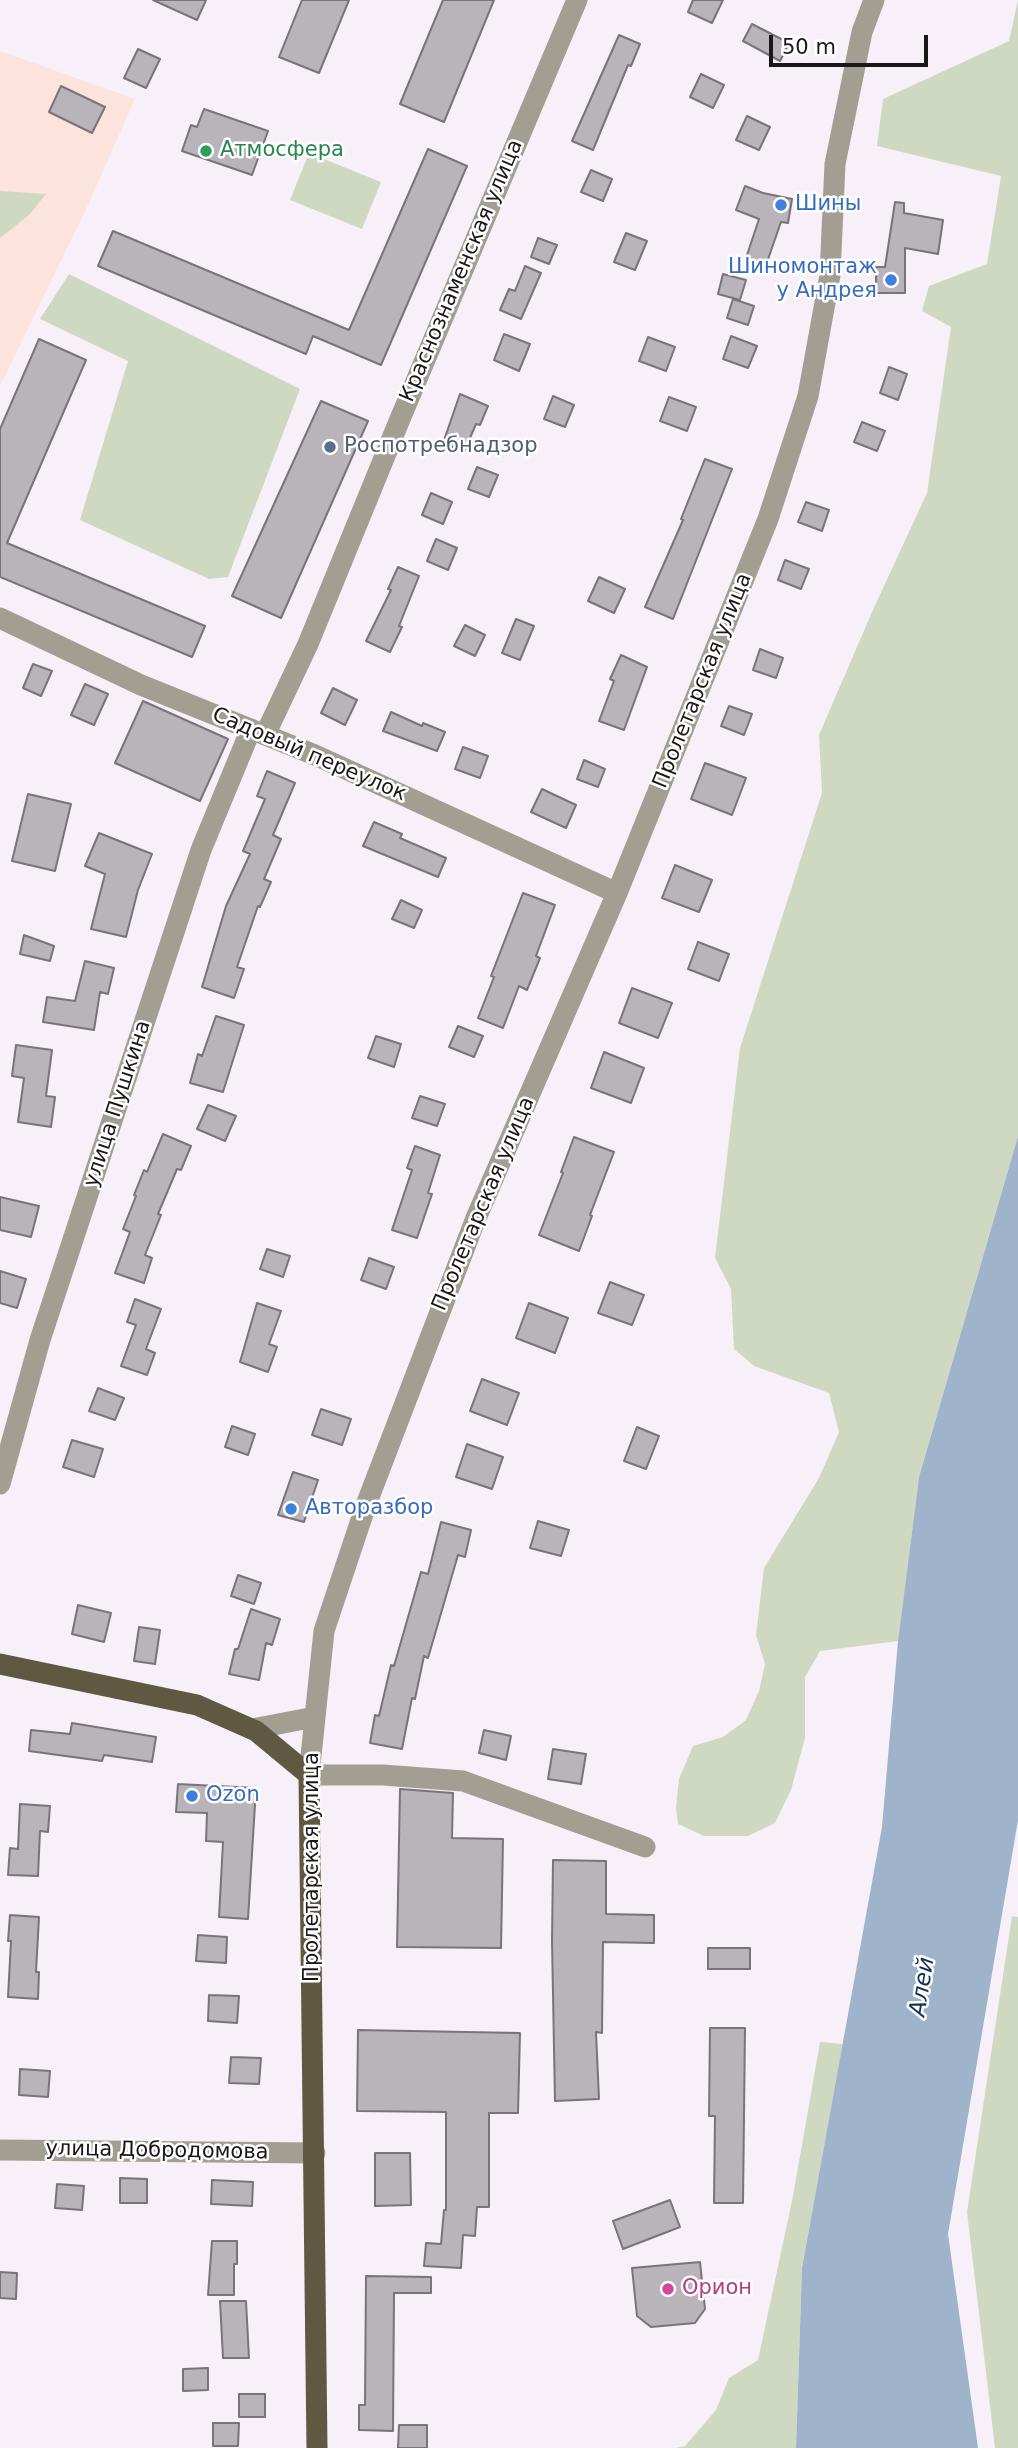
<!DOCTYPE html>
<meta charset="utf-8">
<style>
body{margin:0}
#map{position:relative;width:1018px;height:2448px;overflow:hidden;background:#f7f0f8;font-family:"DejaVu Sans",sans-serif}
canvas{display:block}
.scale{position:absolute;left:769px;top:35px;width:159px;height:32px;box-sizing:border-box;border:4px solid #19171a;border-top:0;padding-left:9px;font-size:21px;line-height:24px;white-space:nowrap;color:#19171a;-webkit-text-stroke:5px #fff;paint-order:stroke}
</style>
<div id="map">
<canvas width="1018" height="2448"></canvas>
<div class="scale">50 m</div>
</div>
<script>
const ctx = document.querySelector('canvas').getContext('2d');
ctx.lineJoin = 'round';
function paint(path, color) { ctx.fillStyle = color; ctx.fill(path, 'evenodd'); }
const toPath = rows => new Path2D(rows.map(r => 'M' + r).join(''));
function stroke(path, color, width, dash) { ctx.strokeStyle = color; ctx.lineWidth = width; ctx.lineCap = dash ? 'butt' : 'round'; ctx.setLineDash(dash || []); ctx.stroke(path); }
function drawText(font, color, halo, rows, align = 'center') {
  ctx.font = font + ' "DejaVu Sans",sans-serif'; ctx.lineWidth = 5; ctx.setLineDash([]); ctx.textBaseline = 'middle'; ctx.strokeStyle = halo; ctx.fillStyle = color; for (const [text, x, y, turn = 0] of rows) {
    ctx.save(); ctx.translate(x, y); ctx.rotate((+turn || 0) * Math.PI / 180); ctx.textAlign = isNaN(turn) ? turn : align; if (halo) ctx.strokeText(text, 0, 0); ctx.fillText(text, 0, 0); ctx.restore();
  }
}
const education = toPath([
 [0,51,135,99,87,207,0,386]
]);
const green = toPath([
 [1018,0,1018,1136,919,1477,898,1641,820,1651,805,1677,805,1738,791,1790,775,1823,748,1836,704,1836,678,1824,676,1808,679,1779,693,1746,723,1737,746,1720,759,1691,765,1664,756,1635,764,1568,819,1478,839,1432,829,1393,754,1366,734,1349,731,1289,715,1258,740,1048,822,793,819,735,872,612,927,493,951,327,922,311,929,286,987,264,1001,176,877,146,883,99,1009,41],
 [309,153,381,182,362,229,290,200],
 [0,191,46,194,29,215,0,238],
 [69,274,300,389,228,577,209,579,80,520,128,361,40,319],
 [1012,1916,1018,1917,1018,2448,995,2448,967,2212],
 [820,2042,843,2044,802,2268,796,2448,675,2448,685,2446,716,2410,729,2378,758,2360,793,2196]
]);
const water = toPath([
 [1018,1136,1018,1820,948,2234,978,2448,796,2448,802,2268,882,1827,898,1641,919,1477]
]);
const building = toPath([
 [153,0,206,0,197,20,153,0],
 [302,0,349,0,319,73,279,57,302,0],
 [443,0,494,0,444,122,400,104,443,0],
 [693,0,723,0,712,23,688,12,693,0],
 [752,24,789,43,780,61,743,41,752,24],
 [619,35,640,44,631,66,628,65,593,150,572,141,619,35],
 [138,49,160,59,146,88,124,78,138,49],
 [701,74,724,85,713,108,690,97,701,74],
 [61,86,105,107,92,133,49,112,61,86],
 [204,109,268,131,252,175,182,151,191,125,197,127,204,109],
 [747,116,770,127,759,150,736,140,747,116],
 [428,149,467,166,381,365,313,336,306,354,98,266,113,231,349,330,428,149],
 [591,170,612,179,603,201,581,192,591,170],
 [745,186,763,193,792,199,788,223,781,222,765,268,745,261,759,219,736,210,745,186],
 [895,202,904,203,904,213,943,220,938,254,905,248,905,293,876,293,876,267,885,267,895,202],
 [626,233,647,241,635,270,614,262,626,233],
 [538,238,557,245,549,264,531,257,538,238],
 [525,266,541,273,521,319,500,310,509,289,515,291,525,266],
 [723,274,746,280,740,300,718,294,723,274],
 [733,299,754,306,748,325,727,318,733,299],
 [504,334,530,344,519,371,494,360,504,334],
 [731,336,757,346,748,368,723,359,731,336],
 [648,337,675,347,666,371,639,361,648,337],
 [39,339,86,360,7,543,205,626,192,657,0,577,0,429,39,339],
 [889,367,907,374,898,400,880,393,889,367],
 [460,394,488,406,480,425,476,424,464,452,443,443,460,394],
 [553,396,574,405,565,427,544,419,553,396],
 [669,397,696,407,687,431,660,421,669,397],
 [321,401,368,421,281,618,232,596,321,401],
 [862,422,885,431,877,451,854,442,862,422],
 [705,459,732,469,673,619,645,607,683,520,681,519,705,459],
 [477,467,498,475,489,497,468,489,477,467],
 [431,493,452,502,443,524,422,515,431,493],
 [806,502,829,510,822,531,798,522,806,502],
 [436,539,457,548,448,570,427,561,436,539],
 [785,560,809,569,801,589,778,580,785,560],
 [398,567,419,576,399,626,402,627,390,652,366,641,391,590,388,589,398,567],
 [599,577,625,589,614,613,588,601,599,577],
 [516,619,534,626,520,660,502,653,516,619],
 [465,625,485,635,475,656,454,646,465,625],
 [760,649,783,658,776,678,753,670,760,649],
 [621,655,647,667,624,730,599,721,614,681,610,679,621,655],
 [33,664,52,671,41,696,23,688,33,664],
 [85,684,108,694,94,725,71,715,85,684],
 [333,688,357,700,345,725,321,713,333,688],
 [143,701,228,739,200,801,115,763,143,701],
 [729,706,752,714,744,735,721,726,729,706],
 [391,712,422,726,423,723,445,732,437,751,383,731,391,712],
 [463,747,488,756,480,778,455,769,463,747],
 [584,760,605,769,598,787,577,779,584,760],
 [705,763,746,778,732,815,691,799,705,763],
 [267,771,295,783,273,835,281,839,264,879,271,882,260,907,258,906,237,967,244,969,234,998,202,987,226,906,250,854,243,851,265,799,257,796,267,771],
 [542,789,576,805,566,828,531,812,542,789],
 [28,794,71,804,55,871,12,861,28,794],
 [374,822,402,834,400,838,446,858,438,877,363,846,374,822],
 [99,833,152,854,138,890,126,937,91,929,105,874,85,866,99,833],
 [675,865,712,880,699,912,662,898,675,865],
 [523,893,555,905,536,956,540,958,527,990,519,986,503,1028,478,1018,494,977,491,976,523,893],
 [401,900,422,910,414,928,392,919,401,900],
 [24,935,54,946,50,961,20,954,24,935],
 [698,942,729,954,719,981,688,969,698,942],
 [85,961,114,968,108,994,100,992,94,1030,43,1022,47,997,75,1001,85,961],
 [632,988,672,1003,658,1038,619,1023,632,988],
 [216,1016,244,1025,223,1092,190,1083,198,1054,202,1056,216,1016],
 [458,1026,483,1036,474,1057,449,1047,458,1026],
 [376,1036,401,1044,394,1067,368,1058,376,1036],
 [16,1045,52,1050,46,1096,55,1097,51,1127,18,1122,24,1078,12,1076,16,1045],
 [604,1052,644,1068,631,1103,591,1088,604,1052],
 [420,1096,445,1104,437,1126,412,1118,420,1096],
 [208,1105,236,1116,225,1141,197,1129,208,1105],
 [163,1134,191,1146,181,1170,177,1169,158,1214,161,1215,145,1255,152,1258,144,1283,115,1273,130,1232,123,1229,136,1196,134,1195,144,1170,147,1172,163,1134],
 [574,1137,614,1152,590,1215,592,1216,579,1251,539,1235,563,1173,561,1172,574,1137],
 [415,1146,440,1155,428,1193,432,1194,417,1238,392,1230,412,1170,407,1168,415,1146],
 [0,1197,39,1206,31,1237,0,1230,0,1197],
 [267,1249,290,1256,283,1277,260,1269,267,1249],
 [369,1258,394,1267,386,1289,361,1280,369,1258],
 [0,1271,26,1279,17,1308,0,1303,0,1271],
 [610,1282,644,1295,632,1325,598,1313,610,1282],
 [135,1299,161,1309,146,1349,155,1353,147,1375,121,1366,136,1325,127,1322,135,1299],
 [257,1303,281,1311,269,1344,277,1347,268,1372,240,1362,257,1303],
 [529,1303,568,1318,555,1353,516,1338,529,1303],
 [482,1379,519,1393,507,1425,470,1411,482,1379],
 [98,1388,124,1398,115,1420,89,1411,98,1388],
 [321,1409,351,1419,342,1445,312,1435,321,1409],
 [232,1426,255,1434,248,1455,225,1447,232,1426],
 [637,1427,659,1436,646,1469,624,1461,637,1427],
 [72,1440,103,1449,94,1477,63,1467,72,1440],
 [467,1444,503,1457,492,1489,456,1477,467,1444],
 [293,1472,318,1480,304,1522,278,1515,293,1472],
 [538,1521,569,1530,561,1556,530,1548,538,1521],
 [441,1522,471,1530,465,1557,458,1555,428,1658,424,1656,415,1699,412,1698,402,1749,370,1743,375,1715,379,1716,391,1665,394,1666,421,1572,428,1574,441,1522],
 [238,1575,261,1583,254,1604,231,1596,238,1575],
 [78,1605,111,1613,104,1642,72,1634,78,1605],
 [251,1609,280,1619,272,1645,266,1643,259,1680,229,1674,235,1649,238,1649,251,1609],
 [139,1627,160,1630,155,1664,134,1661,139,1627],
 [72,1723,156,1737,152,1762,104,1755,102,1761,29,1751,31,1730,70,1734,72,1723],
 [484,1730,511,1736,506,1760,479,1753,484,1730],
 [553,1749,586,1754,581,1784,548,1779,553,1749],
 [178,1784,256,1788,248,1919,219,1917,223,1842,206,1841,207,1813,176,1812,178,1784],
 [400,1789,453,1793,452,1838,503,1839,501,1948,397,1947,400,1789],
 [20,1804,50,1806,48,1832,40,1831,38,1876,8,1875,10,1848,18,1849,20,1804],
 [553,1860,606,1861,606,1914,654,1915,654,1943,603,1942,602,2033,596,2032,599,2099,555,2101,552,1941,553,1860],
 [10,1915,39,1917,36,1972,39,1972,38,1999,8,1997,11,1941,8,1941,10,1915],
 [198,1935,227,1937,226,1963,196,1961,198,1935],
 [708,1948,750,1948,750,1969,708,1969,708,1948],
 [209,1995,239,1996,237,2023,208,2021,209,1995],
 [710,2028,745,2028,743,2203,714,2203,715,2116,709,2116,710,2028],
 [358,2030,520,2033,518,2113,489,2113,489,2207,477,2207,475,2236,463,2235,461,2268,424,2266,426,2243,441,2244,444,2210,446,2210,446,2112,357,2111,358,2030],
 [231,2057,261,2058,259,2084,229,2083,231,2057],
 [20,2069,50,2071,48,2097,19,2095,20,2069],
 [375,2153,410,2153,411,2205,375,2206,375,2153],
 [120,2178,147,2179,147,2203,120,2203,120,2178],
 [212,2180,253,2182,252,2206,211,2204,212,2180],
 [57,2184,84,2186,82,2210,55,2208,57,2184],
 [670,2200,680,2227,623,2249,613,2221,670,2200],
 [212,2241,237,2241,237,2264,234,2264,234,2295,208,2295,212,2241],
 [700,2262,705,2309,695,2323,651,2327,637,2316,632,2268,700,2262],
 [0,2272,17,2273,16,2299,0,2298,0,2272],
 [366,2276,431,2277,431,2293,394,2293,393,2431,359,2430,359,2405,365,2405,366,2276],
 [220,2301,246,2301,249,2358,223,2358,220,2301],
 [208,2368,208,2390,183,2391,183,2369,208,2368],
 [239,2394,265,2394,265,2417,239,2417,239,2394],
 [213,2423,239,2423,238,2446,213,2446,213,2423],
 [399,2425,427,2425,427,2448,398,2448,399,2425]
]);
const minor = toPath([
 [0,618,141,685,315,755,617,893],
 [265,735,308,644,400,419,577,0],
 [0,1484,40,1340,201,850,251,729],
 [252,1729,315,1717],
 [645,1847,463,1781,383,1775,309,1775,324,1631,366,1505,476,1218,617,893,768,519,808,396,830,275,835,164,862,32,874,0],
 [0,2150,315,2153]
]);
const major = toPath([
 [0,1664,197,1705,256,1731,309,1775,317,2448]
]);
const markers = [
 [206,151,7,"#2e9e5b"],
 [781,205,7,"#3f7fe0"],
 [891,280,7,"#3f7fe0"],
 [330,447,7,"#5c6f8a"],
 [291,1509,7,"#3f7fe0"],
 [192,1796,7,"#3f7fe0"],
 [668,2289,7,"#d1479c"]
];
const leisureNames = [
 ["Атмосфера",220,151]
];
const shopNames = [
 ["Шины",795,205],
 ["Шиномонтаж",877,268,"right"],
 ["у Андрея",877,292,"right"],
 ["Авторазбор",305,1509],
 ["Ozon",206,1796]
];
const streetNames = [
 ["Краснознаменская улица",462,271,-67],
 ["Пролетарская улица",703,681,-68],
 ["Садовый переулок",309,755,23],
 ["улица Пушкина",118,1104,-72],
 ["Пролетарская улица",484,1204,-67],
 ["Пролетарская улица",313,1867,-90],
 ["улица Добродомова",157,2151,1]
];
const serviceNames = [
 ["Роспотребнадзор",344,447]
];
const hotelNames = [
 ["Орион",682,2289]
];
const waterNames = [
 ["Алей",923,1987,-81]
];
paint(education, '#fce3db');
paint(green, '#cfd9c1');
paint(water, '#9fb3cb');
paint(building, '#b9b3ba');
stroke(building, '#79737a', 2);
stroke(minor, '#a29e91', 21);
stroke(major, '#5f5942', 21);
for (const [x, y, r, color] of markers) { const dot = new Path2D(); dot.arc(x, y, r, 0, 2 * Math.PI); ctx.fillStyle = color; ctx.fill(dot); stroke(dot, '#fff', 2.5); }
drawText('21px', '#27864d', '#fff', leisureNames, 'left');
drawText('21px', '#366cbe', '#fff', shopNames, 'left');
drawText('21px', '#19171a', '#fff', streetNames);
drawText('21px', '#4e5e75', '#fff', serviceNames, 'left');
drawText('21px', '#b23c85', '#fff', hotelNames, 'left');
drawText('italic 23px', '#133153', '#fff', waterNames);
</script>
